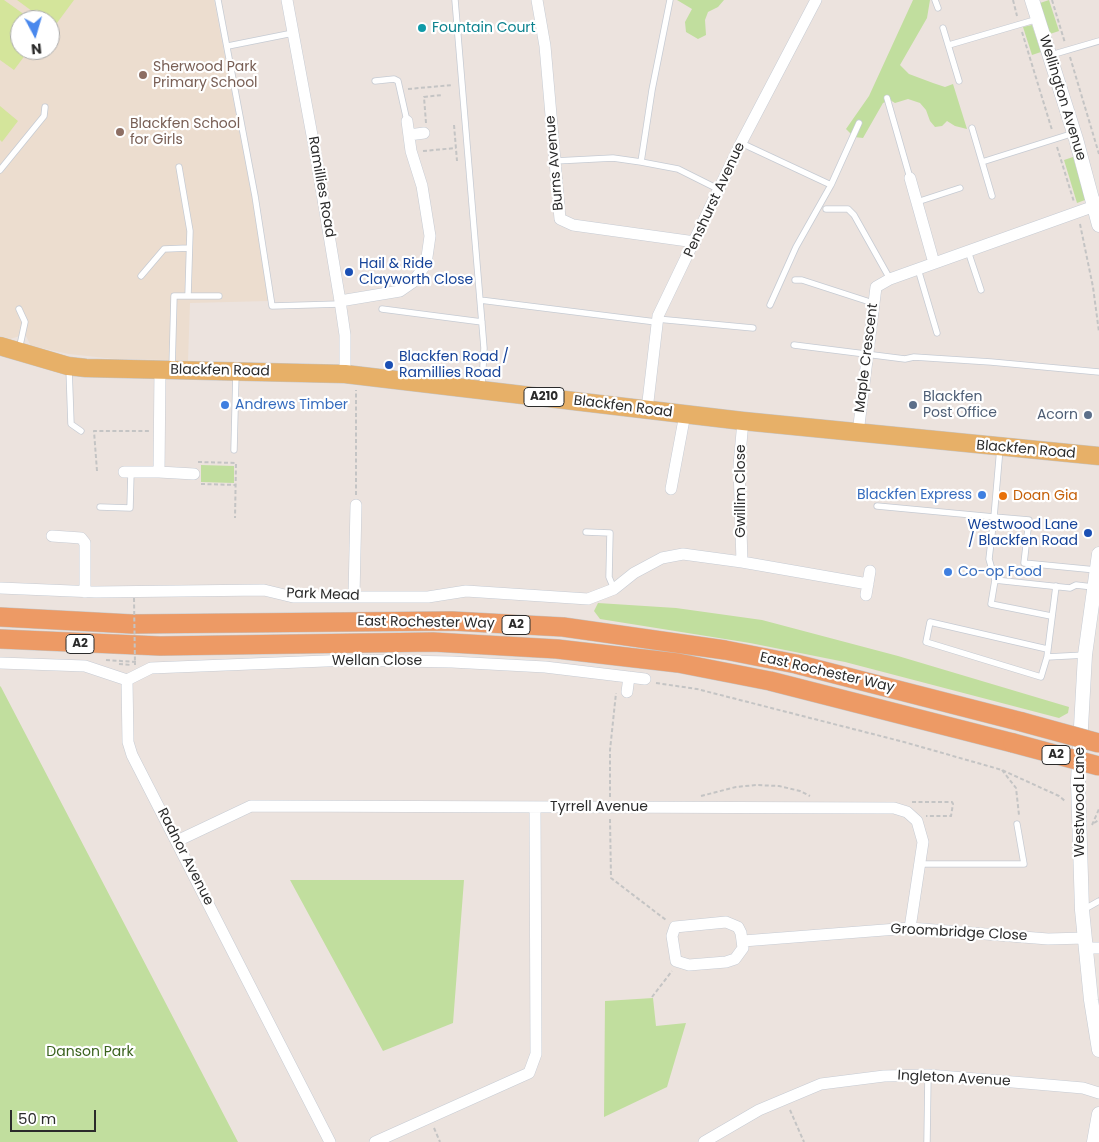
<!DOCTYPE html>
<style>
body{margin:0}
#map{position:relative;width:1099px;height:1142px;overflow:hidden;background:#ece3de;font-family:Poppins,sans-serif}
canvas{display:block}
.north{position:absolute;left:10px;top:10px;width:50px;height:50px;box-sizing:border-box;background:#fff;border:1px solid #aaa;border-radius:50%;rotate:174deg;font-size:14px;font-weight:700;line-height:20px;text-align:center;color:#2b2b2b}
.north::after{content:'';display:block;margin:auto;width:18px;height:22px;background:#4988ed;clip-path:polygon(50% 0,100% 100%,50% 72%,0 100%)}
.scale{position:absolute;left:10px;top:1110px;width:86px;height:22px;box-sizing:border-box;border:2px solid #2b2b2b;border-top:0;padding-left:6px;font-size:15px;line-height:18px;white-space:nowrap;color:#2b2b2b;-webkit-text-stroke:4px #fff;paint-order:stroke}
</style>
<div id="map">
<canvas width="1099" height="1142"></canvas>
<div class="north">N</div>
<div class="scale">50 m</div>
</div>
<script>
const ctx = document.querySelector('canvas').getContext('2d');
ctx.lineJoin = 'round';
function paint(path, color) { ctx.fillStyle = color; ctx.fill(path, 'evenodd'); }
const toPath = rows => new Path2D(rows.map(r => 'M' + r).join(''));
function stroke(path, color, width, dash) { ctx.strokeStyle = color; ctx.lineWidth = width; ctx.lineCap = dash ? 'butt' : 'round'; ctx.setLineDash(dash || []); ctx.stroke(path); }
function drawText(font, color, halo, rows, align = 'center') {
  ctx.font = font + ' Poppins,sans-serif'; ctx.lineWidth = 4.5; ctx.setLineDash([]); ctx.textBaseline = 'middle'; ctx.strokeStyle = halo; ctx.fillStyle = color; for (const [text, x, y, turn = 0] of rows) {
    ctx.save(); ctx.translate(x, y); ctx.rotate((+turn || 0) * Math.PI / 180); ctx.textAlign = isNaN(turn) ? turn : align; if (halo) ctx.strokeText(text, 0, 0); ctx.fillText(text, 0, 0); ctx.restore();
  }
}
const education = toPath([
 [0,0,214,0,255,213,269,301,190,303,188,361,176,360,176,353,169,353,169,360,115,359,69,354,31,346,26,336,23,335,10,339,0,336],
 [20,20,50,20,50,50,20,50]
]);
const green = toPath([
 [677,0,724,0,718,7,708,12,705,20,706,35,698,39,686,32,685,22,692,9],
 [913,0,930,0,927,18,900,65,909,74,933,83,945,87,953,84,967,129,955,126,947,121,942,126,935,127,930,121,926,110,920,103,908,99,895,103,890,100,883,103,863,138,854,137,846,129,869,96],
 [1049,0,1059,31,1050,34,1040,3],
 [1032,25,1041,52,1032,55,1023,27],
 [1073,157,1085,197,1085,200,1077,203,1064,160],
 [201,465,234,466,234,483,201,482],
 [598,603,676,608,762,620,898,656,1069,707,1068,713,1059,718,845,662,750,643,600,619,594,611],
 [0,686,1,687,238,1142,0,1142],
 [290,880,464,880,453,1023,383,1051],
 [653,998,656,1026,686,1023,667,1087,604,1117,605,1001]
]);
const pitch = toPath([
 [0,0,4,0,32,20,20,20,20,50,29,50,14,70,0,60],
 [17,0,74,0,54,27,50,24,50,20,44,20],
 [0,106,18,121,2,142,0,140]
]);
const path = toPath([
 [1013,0,1017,16],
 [1052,0,1065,43],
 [1022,32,1052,130],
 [1070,57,1099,154],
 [408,89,453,85],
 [426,123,424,97,442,95],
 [454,125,457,161],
 [1057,147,1074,202],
 [423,151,456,148],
 [1080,224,1093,287,1099,332],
 [198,462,236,463,235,518],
 [97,471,94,431,149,431],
 [201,484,236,485],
 [356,495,356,390],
 [106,660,136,662],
 [119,664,131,665],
 [656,683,697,689,904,742,1002,770,1059,796,1065,801],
 [1002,770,1016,788,1019,815],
 [701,796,736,787,756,785,779,786,800,791,810,796],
 [610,797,610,750,616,693],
 [912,802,952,802,953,804,951,816,926,816],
 [610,819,611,878,666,920],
 [1094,823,1099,820],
 [1092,825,1099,809],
 [652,997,672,971],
 [790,1110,804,1142],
 [434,1128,440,1142]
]);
const service = toPath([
 [218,0,255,196,272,306,340,304],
 [455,0,484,348,482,387],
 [935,0,938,8],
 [943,28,959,81],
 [949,45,1038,19],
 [228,46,293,33],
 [1051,55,1099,41],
 [375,81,394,79,398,81,407,121],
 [887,98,910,178],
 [972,128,992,196],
 [741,143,831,185],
 [555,161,613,158,641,162,678,169,720,190],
 [641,162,652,90,670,0],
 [982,162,1074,133],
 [179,167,190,231,188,296],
 [0,170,44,116,45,107],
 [917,202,960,188],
 [826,209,848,209,854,215,890,279],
 [968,251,981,290],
 [918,269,937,333],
 [141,276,164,249,189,248],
 [795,280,802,280,873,303],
 [480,300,656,322],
 [770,305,796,247,831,185,859,123],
 [382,309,482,322],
 [657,319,753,328],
 [794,345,905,359,914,357,991,362,1099,372],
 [19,350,25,322,19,309],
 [69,368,71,424,81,431],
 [172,369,174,296,219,296],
 [1000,448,994,517,1029,520,1024,563,1096,570],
 [234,450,236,372],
 [877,506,994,517],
 [100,507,130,508,131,472],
 [993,525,989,559,995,580],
 [586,532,610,533,609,577,614,589],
 [1051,616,991,604,995,580,1070,588,1076,585,1093,587],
 [1047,649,930,622,926,642,1041,677,1047,657,1056,586],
 [1047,657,1085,655],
 [920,864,1024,864,1017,824],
 [1083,910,1099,901],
 [927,1142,928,1075]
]);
const minor = toPath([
 [287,0,316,157,340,301,345,335,345,374],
 [537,0,545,46,560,219,573,225,695,242],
 [409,135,424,133],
 [910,178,934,263],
 [340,301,400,291,413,282,426,264,430,236,422,186,411,151,407,121],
 [160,370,159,472,194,474],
 [647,410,658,316,741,143,816,0],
 [858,433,876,287,890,279,1089,208,1099,202],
 [124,472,159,472],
 [671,489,685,414],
 [52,536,81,538,85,543,85,592],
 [742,562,739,466,743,421],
 [0,588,96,592,264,590,293,597,428,597,466,591,588,599,614,589,634,573,662,558,683,554,742,562,868,584],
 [866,595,870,571],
 [354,596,356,505],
 [0,663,85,666,127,680],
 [127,680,151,668,350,660,452,662,545,667,645,679],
 [127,680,128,742,132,755,330,1142],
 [627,692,629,677],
 [177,841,251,806,894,808,907,812,917,821,923,842,910,928],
 [726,922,738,927,741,933,743,948,735,959,726,962,689,965,676,961,672,936,675,927,726,922],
 [743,941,910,928,1048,939,1085,938],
 [1086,948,1099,948],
 [375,1142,529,1073,536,1054,535,807],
 [704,1142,759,1110,821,1084,884,1076,928,1075,1025,1083,1083,1088,1099,1093]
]);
const tertiary = toPath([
 [1032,0,1076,139,1099,225],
 [1099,554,1085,655,1078,781,1082,910,1091,1000,1099,1050],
 [1094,1142,1099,1114]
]);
const primary = toPath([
 [0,346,68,366,86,368,345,374,743,421,1099,456]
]);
const trunk = toPath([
 [0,617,132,624,452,621,563,627,725,650,796,664,1022,722],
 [0,639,160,646,433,642,557,649,678,663,770,681,1013,743]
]);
const pathBridge = toPath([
 [134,598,135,665]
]);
const trunkBridge = toPath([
 [1022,722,1099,743],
 [1013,743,1099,766]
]);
const markers = [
 [422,28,5,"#0f9aa8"],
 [143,75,5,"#8d6e63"],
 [120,132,5,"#8d6e63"],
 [349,272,5,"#1a4fb4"],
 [389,365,5,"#1a4fb4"],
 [225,405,5,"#3f7fe0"],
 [913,405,5,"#5c6f8a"],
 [1088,415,5,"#5c6f8a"],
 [982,495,5,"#3f7fe0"],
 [1003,496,5,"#e8710a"],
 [1088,533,5,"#1a4fb4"],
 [948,572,5,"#3f7fe0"]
];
const shields = [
 [544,397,40],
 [516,625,28],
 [80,644,28],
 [1056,755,28]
];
const shieldNames = [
 ["A210",544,397],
 ["A2",516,625],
 ["A2",80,644],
 ["A2",1056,755]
];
const cultureNames = [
 ["Fountain Court",432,28]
];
const educationNames = [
 ["Sherwood Park",153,67],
 ["Primary School",153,83],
 ["Blackfen School",130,124],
 ["for Girls",130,140]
];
const streetNames = [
 ["Wellington Avenue",1062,98,73],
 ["Burns Avenue",555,163,-95],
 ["Ramillies Road",321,187,80],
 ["Penshurst Avenue",715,200,-65],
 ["Maple Crescent",867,358,-83],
 ["Blackfen Road",220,371,1],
 ["Blackfen Road",623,407,7],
 ["Blackfen Road",1026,450,5],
 ["Gwillim Close",741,491,-90],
 ["Park Mead",323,595,2],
 ["East Rochester Way",426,623,1],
 ["Wellan Close",377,661],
 ["East Rochester Way",827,673,13],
 ["Westwood Lane",1080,802,-90],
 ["Tyrrell Avenue",599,807],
 ["Radnor Avenue",185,857,63],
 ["Groombridge Close",959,933,3],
 ["Ingleton Avenue",954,1079,3]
];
const transitNames = [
 ["Hail & Ride",359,264],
 ["Clayworth Close",359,280],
 ["Blackfen Road /",399,357],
 ["Ramillies Road",399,373],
 ["Westwood Lane",1078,525,"right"],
 ["/ Blackfen Road",1078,541,"right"]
];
const serviceNames = [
 ["Blackfen",923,397],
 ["Post Office",923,413],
 ["Acorn",1078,415,"right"]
];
const shopNames = [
 ["Andrews Timber",235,405],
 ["Blackfen Express",972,495,"right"],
 ["Co-op Food",958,572]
];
const foodNames = [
 ["Doan Gia",1013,496]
];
const parkNames = [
 ["Danson Park",90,1052]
];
paint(education, '#ecddcf');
paint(green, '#c1de9e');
paint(pitch, '#d4e59b');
stroke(service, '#c6cbd3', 7);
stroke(minor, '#c6cbd3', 12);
stroke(tertiary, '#c6cbd3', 15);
stroke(primary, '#c4c4c4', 19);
stroke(trunk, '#c4c4c4', 20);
stroke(path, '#c4c4c4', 2, [4, 2.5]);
stroke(service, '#fff', 5.5);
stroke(minor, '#fff', 11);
stroke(tertiary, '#fff', 14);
stroke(primary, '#e7b068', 18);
stroke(trunk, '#ed9a65', 19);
stroke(trunkBridge, '#c4c4c4', 20, []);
stroke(pathBridge, '#c4c4c4', 2, [4, 2.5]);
stroke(trunkBridge, '#ed9a65', 19);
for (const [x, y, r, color] of markers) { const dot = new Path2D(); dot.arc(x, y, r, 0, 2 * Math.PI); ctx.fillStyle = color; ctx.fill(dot); stroke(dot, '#fff', 2); }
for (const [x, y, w] of shields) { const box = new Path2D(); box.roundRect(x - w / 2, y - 9.5, w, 19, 4); ctx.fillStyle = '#fff'; ctx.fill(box); stroke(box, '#2b2b2b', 1); }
drawText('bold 12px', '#2b2b2b', null, shieldNames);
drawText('14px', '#0d838f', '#fff', cultureNames, 'left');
drawText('14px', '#785e54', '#fff', educationNames, 'left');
drawText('14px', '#2b2b2b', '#fff', streetNames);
drawText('14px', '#164399', '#fff', transitNames, 'left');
drawText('14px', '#4e5e75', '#fff', serviceNames, 'left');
drawText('14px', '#366cbe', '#fff', shopNames, 'left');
drawText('14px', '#c56008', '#fff', foodNames, 'left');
drawText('14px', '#3b631f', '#fff', parkNames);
</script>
